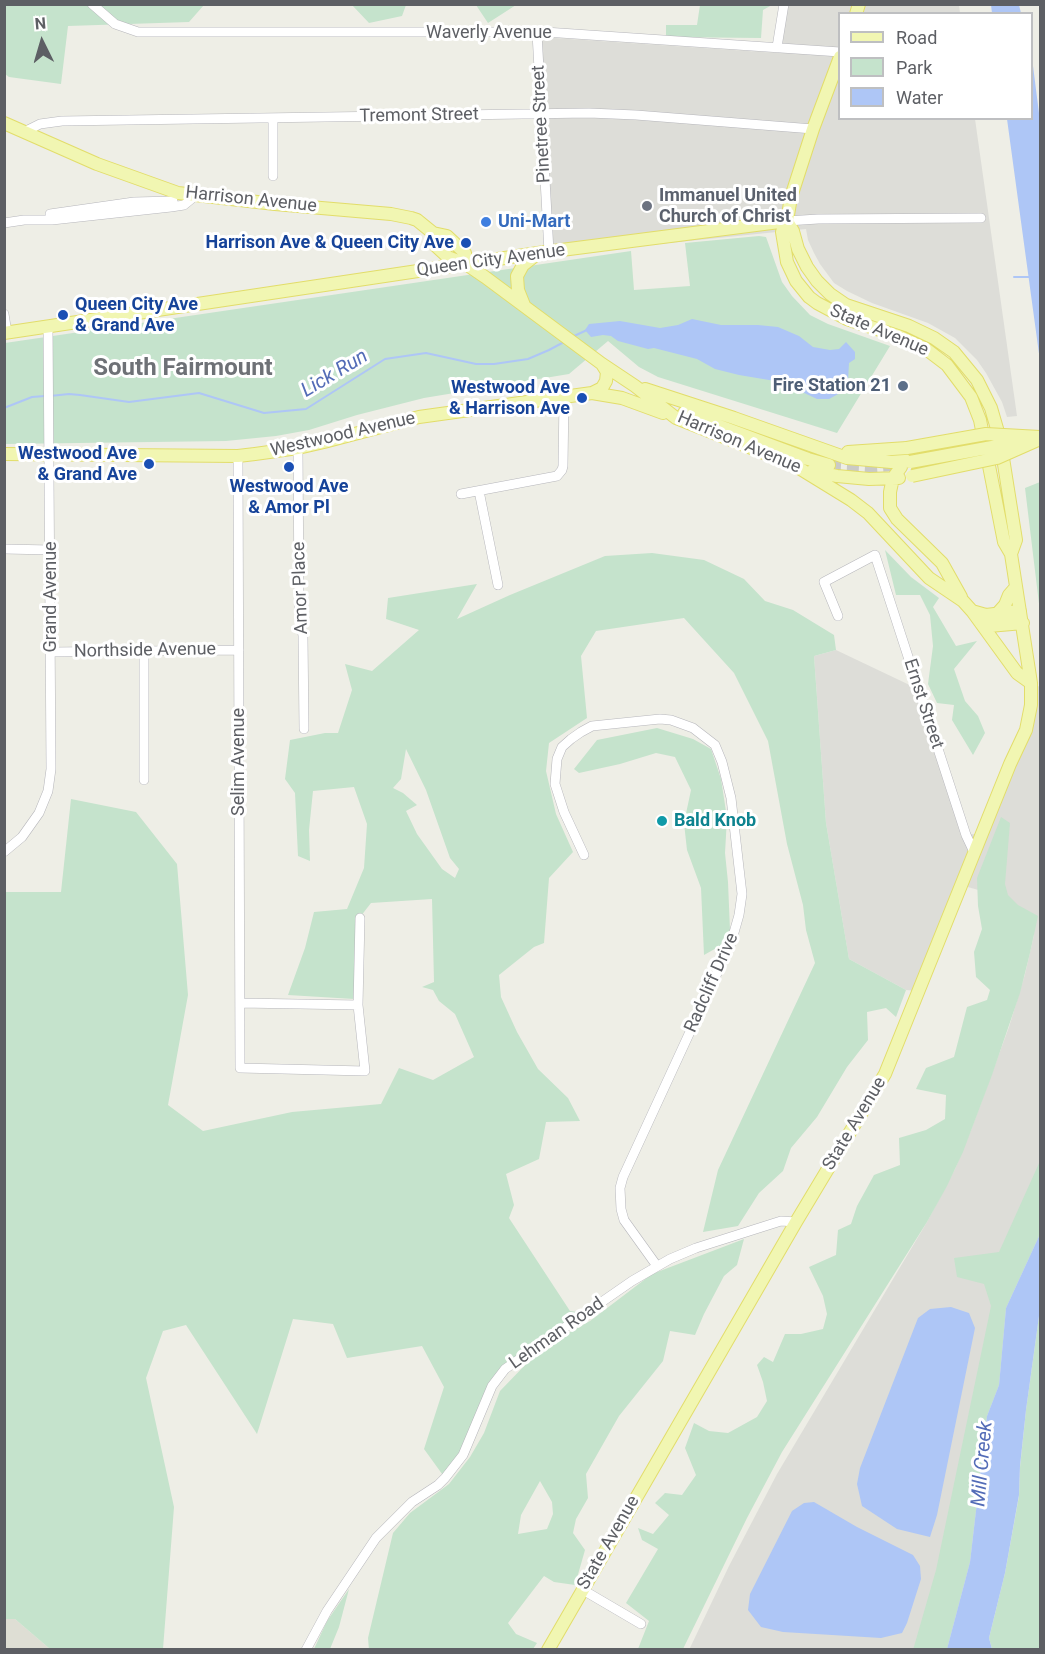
<!DOCTYPE html>
<style>
body{margin:0}
#map{position:relative;width:1045px;height:1654px;overflow:hidden;background:#eeeee6;font-family:Roboto,sans-serif}
canvas{display:block}
.frame{position:absolute;inset:0;border:6px solid #5d5f64;pointer-events:none}
.legend{position:absolute;left:838px;top:12px;width:195px;height:108px;box-sizing:border-box;background:#fff;border:2px solid #bebfc1;margin:0;padding:8px 10px;list-style:none;font-size:18px;color:#5d5f64}
.legend li{display:flex;align-items:center;gap:12px;height:30px}
.legend b{width:30px;border:2px solid #bebfc1}
.north{position:absolute;left:12px;top:12px;width:60px;height:60px;-webkit-text-stroke:4px #fff;paint-order:stroke;rotate:355deg;font-size:16px;font-weight:700;line-height:24px;text-align:center;color:#5d5f64}
.north::after{content:'';display:block;margin:auto;width:21px;height:27px;background:#5d5f64;clip-path:polygon(50% 0,100% 100%,50% 72%,0 100%)}
</style>
<div id="map">
<canvas width="1045" height="1654"></canvas>
<div class="frame"></div>
<ul class="legend">
<li><b style="height:8px;background:#f1f6b2"></b>Road</li>
<li><b style="height:16px;background:#c5e3cc"></b>Park</li>
<li><b style="height:16px;background:#aec6f6"></b>Water</li>
</ul>
<div class="north">N</div>
</div>
<script>
const ctx = document.querySelector('canvas').getContext('2d');
ctx.lineJoin = 'round';
function paint(path, color) { ctx.fillStyle = color; ctx.fill(path, 'evenodd'); }
const toPath = rows => new Path2D(rows.map(r => 'M' + r).join(''));
function stroke(path, color, width, dash) { ctx.strokeStyle = color; ctx.lineWidth = width; ctx.lineCap = dash ? 'butt' : 'round'; ctx.setLineDash(dash || []); ctx.stroke(path); }
function drawText(font, color, halo, rows, align = 'center') {
  ctx.font = font + ' Roboto,sans-serif'; ctx.lineWidth = 6; ctx.setLineDash([]); ctx.textBaseline = 'middle'; ctx.strokeStyle = halo; ctx.fillStyle = color; for (const [text, x, y, turn = 0] of rows) {
    ctx.save(); ctx.translate(x, y); ctx.rotate((+turn || 0) * Math.PI / 180); ctx.textAlign = isNaN(turn) ? turn : align; if (halo) ctx.strokeText(text, 0, 0); ctx.fillText(text, 0, 0); ctx.restore();
  }
}
const industrial = toPath([
 [787,5,959,5,960,13,840,14,840,118,975,119,1017,416,1007,417,1002,402,986,373,977,360,955,338,928,323,872,303,847,291,834,283,820,264,814,253,808,240,806,229,552,255,540,37,778,53],
 [836,650,918,689,966,835,983,833,1026,730,1031,683,1040,687,1040,1234,1006,1308,999,1385,987,1416,970,1562,947,1649,689,1650,729,1566,777,1474,927,1222,955,1169,971,1130,1009,1027,1025,974,1034,935,999,896,961,885,918,991,906,990,849,959,826,823,814,656]
]);
const education = toPath([
 [4,1619,15,1619,50,1649,5,1649]
]);
const green = toPath([
 [4,5,204,5,189,22,68,26,61,84,9,77,5,74],
 [352,5,406,5,402,16,369,23],
 [476,5,516,5,488,23],
 [700,5,772,5,763,10,761,38,666,37,666,25,697,25],
 [759,236,766,237,782,282,792,296,810,315,828,324,890,346,837,433,658,377,639,367,608,341,569,374,424,398,357,415,309,430,276,436,226,441,5,444,5,343,631,251,634,290,690,286,685,243],
 [1040,482,1040,612,1025,488],
 [885,550,911,577,939,598,933,607,956,646,977,641,954,669,965,701,978,716,985,733,973,755,952,720,954,705,937,703,928,684,933,646,930,615,920,595,896,595],
 [652,553,704,560,744,579,765,601,793,610,834,635,836,650,814,656,826,823,849,959,906,990,896,1017,886,1008,867,1012,868,1040,847,1067,817,1117,791,1148,783,1171,759,1193,738,1226,703,1232,718,1170,815,963,806,930,803,905,787,844,768,741,734,673,684,618,596,631,581,656,587,718,549,743,546,771,556,814,573,852,549,878,544,943,534,947,499,975,501,997,517,1032,538,1069,568,1098,580,1121,546,1122,539,1159,506,1174,514,1205,509,1218,570,1311,585,1313,505,1369,474,1429,445,1478,424,1449,444,1387,422,1346,347,1358,333,1324,293,1319,257,1434,186,1325,163,1331,146,1378,174,1507,163,1649,50,1649,15,1619,5,1619,5,892,61,892,71,799,136,812,177,864,188,995,168,1105,203,1131,292,1112,381,1104,399,1068,433,1080,474,1057,455,1014,439,1001,433,990,422,987,434,982,432,899,371,903,357,921,354,999,288,995,305,948,314,912,347,909,364,868,367,824,354,787,313,791,309,830,310,861,298,856,295,793,285,779,290,740,325,733,338,733,352,690,345,664,372,671,419,630,386,619,388,598,477,584,457,619,510,595,605,556],
 [406,749,426,790,450,858,459,869,455,878,442,869,417,834,406,811,417,805,403,793,393,788,401,779],
 [657,728,693,739,711,749,721,779,727,818,725,853,728,882,730,930,720,946,704,955,701,888,687,850,684,823,691,790,675,757,656,753,620,764,579,773,574,769,597,740],
 [1001,817,1010,823,1005,884,1008,895,1018,905,1038,916,1030,953,1020,993,992,1075,963,1152,947,1186,927,1222,782,1452,747,1518,683,1649,638,1649,649,1621,626,1603,658,1549,642,1540,638,1528,653,1534,669,1515,655,1503,665,1493,682,1495,696,1475,685,1448,694,1423,709,1431,728,1433,757,1417,767,1401,763,1382,757,1365,764,1357,773,1362,785,1334,801,1334,823,1329,827,1314,823,1296,809,1267,836,1255,838,1230,851,1224,857,1206,874,1175,900,1165,899,1138,926,1130,945,1119,946,1095,916,1089,926,1068,954,1057,967,1007,987,1000,990,990,976,977,974,952,982,929,978,906,977,878],
 [1040,1161,1040,1234,1006,1308,999,1385,987,1416,970,1562,947,1649,913,1650,936,1570,991,1306,984,1284,957,1277,954,1258,999,1252],
 [744,1239,737,1265,724,1276,704,1314,695,1335,670,1331,663,1361,619,1416,586,1474,588,1498,576,1519,573,1533,585,1550,575,1585,554,1582,544,1576,508,1623,516,1634,537,1643,533,1649,369,1650,368,1638,393,1533,410,1513,449,1484,470,1457,484,1433,500,1391,528,1362,570,1332,590,1321,652,1274],
 [540,1481,552,1502,553,1514,547,1529,518,1534,521,1515],
 [1040,1309,1040,1649,992,1649,989,1638,1005,1573,1019,1496,1020,1467,1026,1410],
 [349,1589,339,1627,330,1649,314,1649,327,1621]
]);
const water = toPath([
 [991,5,1019,5,1021,13,992,13],
 [1032,58,1040,121,1040,361,1007,119,1032,118],
 [692,319,721,325,758,325,778,327,799,336,813,347,830,350,839,349,846,342,855,352,855,359,849,363,848,381,842,392,829,399,817,399,781,382,739,375,715,369,697,359,654,348,648,349,618,341,611,336,603,335,591,337,585,330,589,324,620,321,660,328,678,325],
 [1040,1234,1040,1309,1026,1410,1020,1466,1019,1495,1005,1573,989,1638,992,1649,947,1649,970,1562,987,1416,999,1385,1006,1308],
 [951,1307,969,1313,975,1328,937,1515,930,1537,897,1529,862,1506,857,1484,860,1468,918,1318,930,1309],
 [814,1502,857,1527,913,1555,920,1566,921,1579,907,1623,902,1633,881,1638,783,1632,761,1627,748,1610,750,1594,792,1511,804,1503]
]);
const stream = toPath([
 [1014,277,1029,277],
 [574,336,587,330],
 [50,396,69,394,80,395,129,402,199,393,264,413,306,409,385,359,426,353,476,364,494,364,528,359,549,350,564,342],
 [4,408,32,397,45,396]
]);
const majorTunnel = toPath([
 [829,465,869,467,891,465]
]);
const minor = toPath([
 [92,4,115,24,138,32,545,32,840,52],
 [537,33,549,252],
 [777,47,784,4],
 [273,119,273,176],
 [26,131,40,124,62,121,589,113,636,115,813,129],
 [50,214,134,202,173,201],
 [787,221,818,219,981,218],
 [4,223,24,220,52,220,171,207,184,205,195,196],
 [4,314,7,333],
 [298,448,299,606,303,636,304,729],
 [238,456,240,1068,365,1071,358,1005,360,918],
 [479,491,498,585],
 [461,494,557,476,562,470,563,466,564,397],
 [4,549,51,550],
 [838,616,824,582,875,555,966,835,974,852],
 [144,651,144,780],
 [51,652,239,650],
 [4,852,22,837,39,813,48,791,51,769,48,326],
 [584,855,564,812,555,784,557,759,562,747,571,739,581,732,592,726,660,719,671,720,693,728,715,745,722,762,731,798,742,894,739,915,731,943,623,1177,620,1188,621,1209,624,1220,657,1266],
 [240,1003,358,1005],
 [583,1590,641,1624],
 [306,1650,327,1611,376,1538,412,1502,438,1485,445,1478,463,1455,492,1386,505,1369,632,1281,670,1259,696,1248,781,1221,796,1222]
]);
const major = toPath([
 [856,14,859,4],
 [4,123,97,164,178,193,275,204,391,214,411,218,417,220,433,233,447,236,465,253,466,264],
 [787,221,793,231,798,249,807,267,817,281,830,294,846,305,909,326,934,338,954,352,977,380,991,408,1000,439,1016,540,1011,554],
 [433,233,436,246,448,257,466,264,485,277,602,364,635,386,676,418,794,465,851,500,868,513,929,578,963,601,972,611,1017,673,1031,683],
 [524,305,518,290,517,276,523,265,537,254],
 [4,333,538,253,787,221],
 [645,389,734,418,847,458,891,462,919,460],
 [592,393,602,388,606,381,607,372,602,364],
 [684,413,808,459,829,465],
 [848,452,907,448],
 [4,454,238,456,255,454,298,448,324,442,419,417,592,393,622,398,663,413],
 [901,467,893,478,890,492,890,508,897,519,942,563,961,597],
 [812,471,837,476,869,479,899,478],
 [972,611,986,615,1020,611],
 [996,615,1005,605,1009,595,1016,587],
 [981,622,989,626,1023,623],
 [548,1650,796,1222,885,1074,1010,764,1026,730,1031,705,1031,683,1011,554,1004,542,980,420,971,397,947,365,926,349,898,336,847,319,817,303,809,297,796,281,787,262,782,232,787,221,791,197,813,129,840,57]
]);
const majorBridge = toPath([
 [907,448,986,434,1040,437],
 [910,462,1025,441],
 [912,476,997,458,1040,439]
]);
const markers = [
 [647,206,6,"#6b7280"],
 [486,222,6,"#3f7fe0"],
 [466,243,6,"#1a4fb4"],
 [63,315,6,"#1a4fb4"],
 [903,386,6,"#5c6f8a"],
 [582,398,6,"#1a4fb4"],
 [149,464,6,"#1a4fb4"],
 [289,467,6,"#1a4fb4"],
 [662,821,6,"#0f9aa8"]
];
const streetNames = [
 ["Waverly Avenue",489,33],
 ["Tremont Street",419,116,-1],
 ["Pinetree Street",542,124,-93],
 ["Harrison Avenue",251,200,6],
 ["Queen City Avenue",491,261,-8],
 ["State Avenue",879,331,23],
 ["Westwood Avenue",343,435,-13],
 ["Harrison Avenue",739,443,23],
 ["Amor Place",301,588,-92],
 ["Grand Avenue",51,597,-90],
 ["Northside Avenue",145,651,-1],
 ["Ernst Street",923,704,72],
 ["Selim Avenue",239,762,-90],
 ["Radcliff Drive",712,983,-66],
 ["State Avenue",855,1124,-59],
 ["Lehman Road",557,1334,-35],
 ["State Avenue",609,1543,-60]
];
const worshipNames = [
 ["Immanuel United",659,196],
 ["Church of Christ",659,217]
];
const shopNames = [
 ["Uni-Mart",498,222]
];
const transitNames = [
 ["Harrison Ave & Queen City Ave",454,243],
 ["Queen City Ave",75,305,"left"],
 ["& Grand Ave",75,326,"left"],
 ["Westwood Ave",570,388],
 ["& Harrison Ave",570,409],
 ["Westwood Ave",137,454],
 ["& Grand Ave",137,475],
 ["Westwood Ave",289,487,"center"],
 ["& Amor Pl",289,508,"center"]
];
const serviceNames = [
 ["Fire Station 21",891,386]
];
const cultureNames = [
 ["Bald Knob",674,821]
];
const waterNames = [
 ["Lick Run",335,374,-31],
 ["Mill Creek",983,1464,-85]
];
const districtNames = [
 ["South Fairmount",183,369]
];
paint(industrial, '#ddddd8');
paint(education, '#deded4');
paint(green, '#c5e3cc');
paint(water, '#aec6f6');
stroke(stream, '#aec6f6', 2);
stroke(majorTunnel, '#cacac6', 12, [12, 6]);
stroke(minor, '#b6b6bb', 10);
stroke(major, '#e2dd6a', 14);
stroke(minor, '#fff', 9);
stroke(major, '#f1f6b2', 12);
stroke(majorBridge, '#e2dd6a', 14, []);
stroke(majorBridge, '#f1f6b2', 12);
for (const [x, y, r, color] of markers) { const dot = new Path2D(); dot.arc(x, y, r, 0, 2 * Math.PI); ctx.fillStyle = color; ctx.fill(dot); stroke(dot, '#fff', 2); }
drawText('18px', '#5d5f64', '#fff', streetNames);
drawText('bold 18px', '#5b616d', '#fff', worshipNames, 'left');
drawText('bold 18px', '#366cbe', '#fff', shopNames, 'left');
drawText('bold 18px', '#164399', '#fff', transitNames, 'right');
drawText('bold 18px', '#4e5e75', '#fff', serviceNames, 'right');
drawText('bold 18px', '#0d838f', '#fff', cultureNames, 'left');
drawText('italic 20px', '#536cb7', '#fff', waterNames);
drawText('bold 24px', '#6e7176', '#fff', districtNames);
</script>
